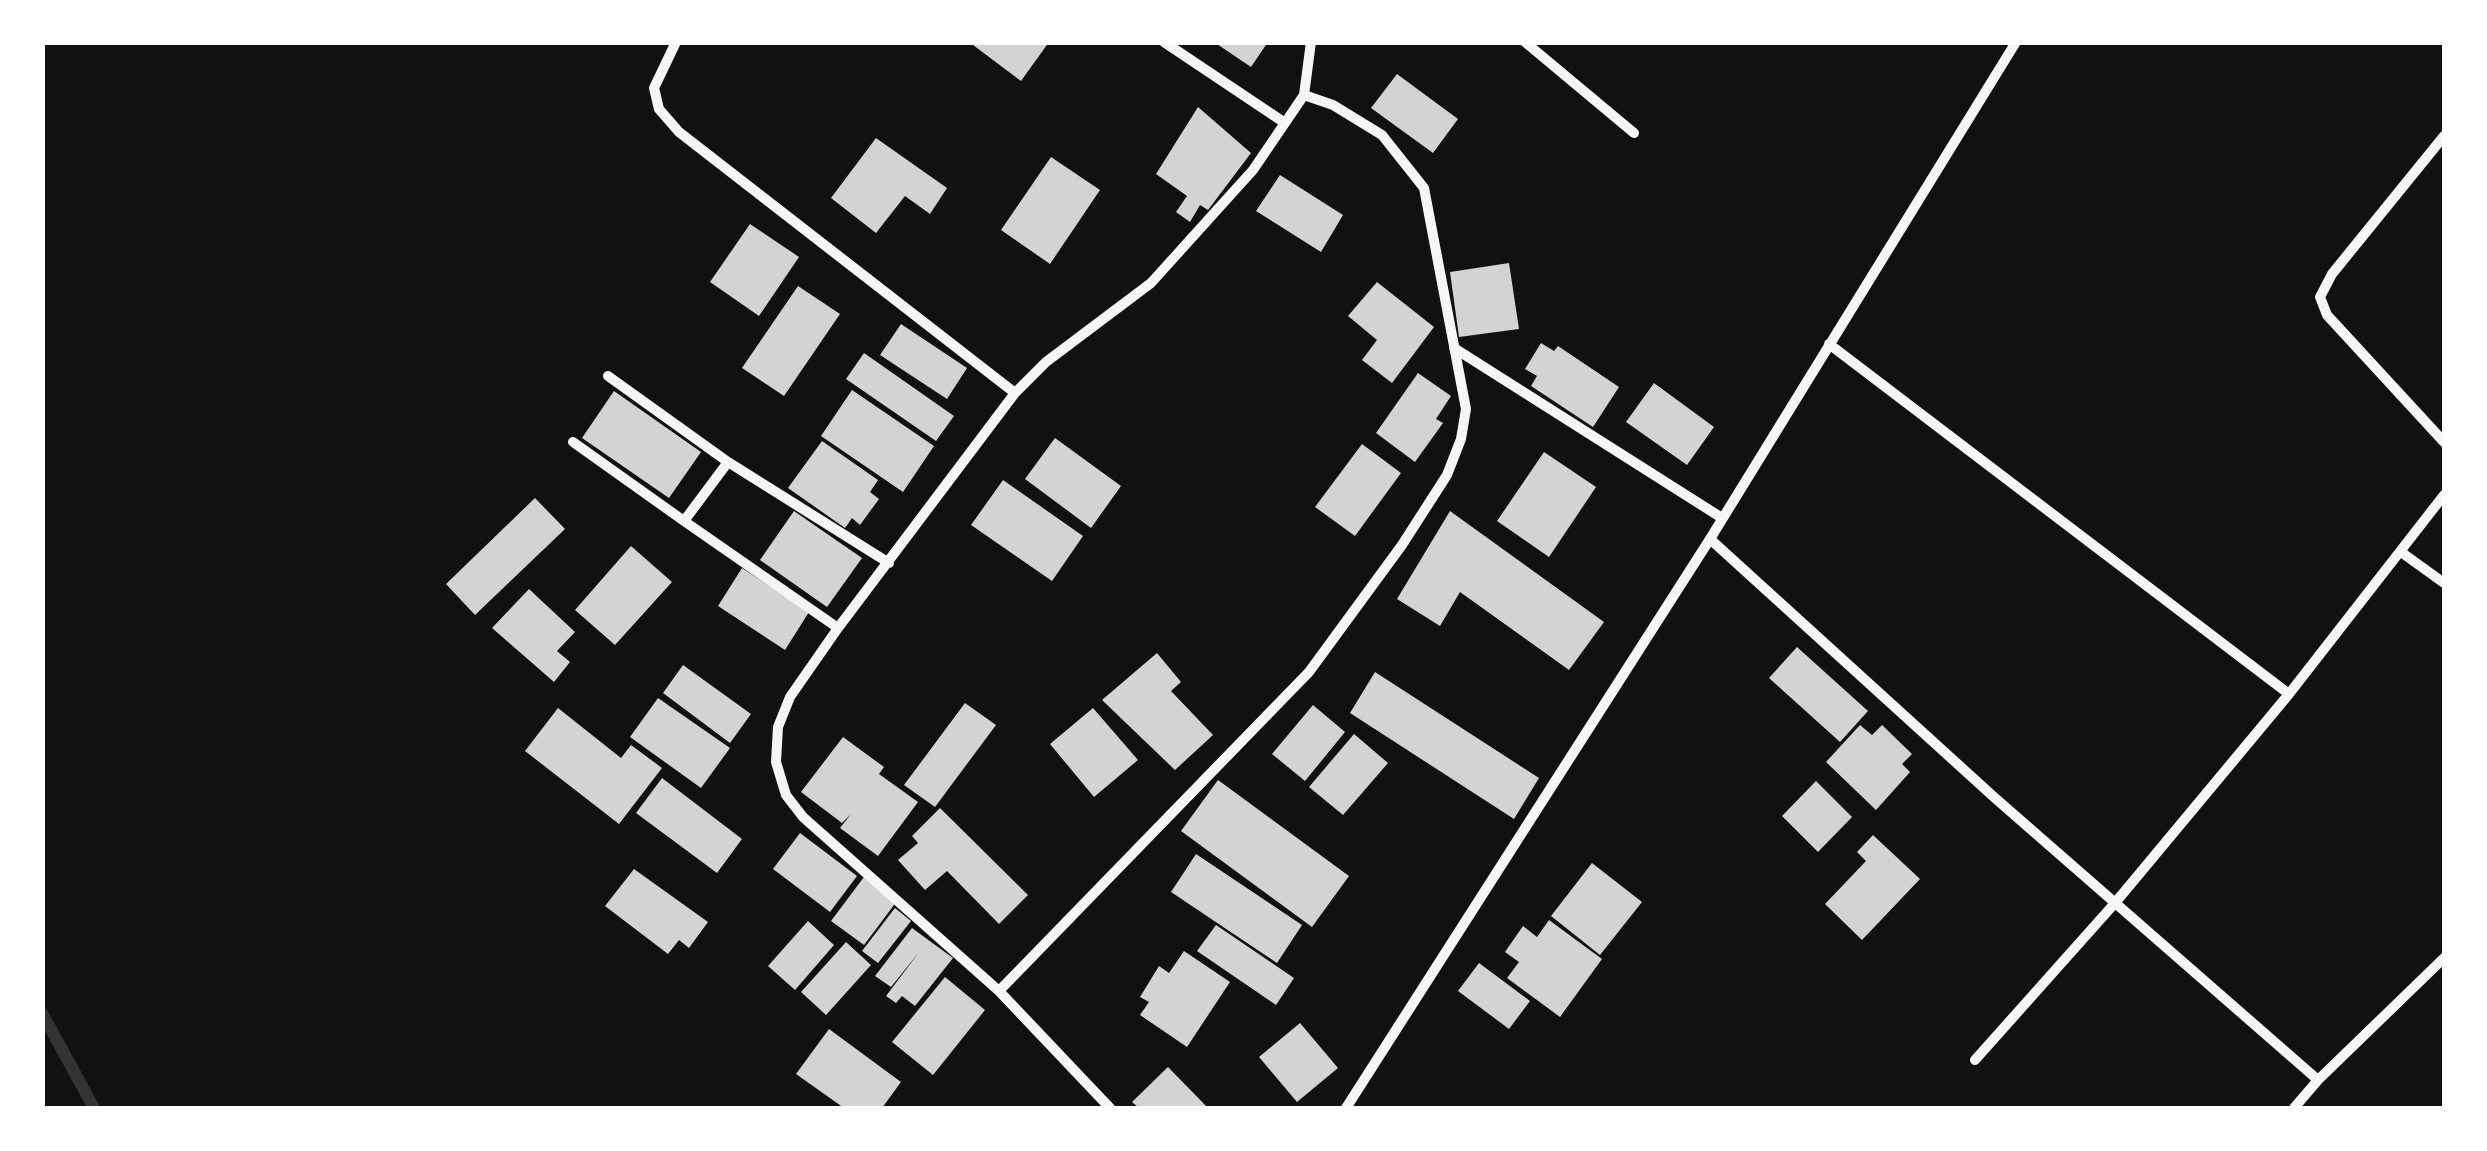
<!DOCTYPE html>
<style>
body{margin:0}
#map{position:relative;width:2487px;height:1151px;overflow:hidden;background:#111;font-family:"Public Sans",sans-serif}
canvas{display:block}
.frame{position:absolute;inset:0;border:45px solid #fff;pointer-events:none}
</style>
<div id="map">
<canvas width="2487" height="1151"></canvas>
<div class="frame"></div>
</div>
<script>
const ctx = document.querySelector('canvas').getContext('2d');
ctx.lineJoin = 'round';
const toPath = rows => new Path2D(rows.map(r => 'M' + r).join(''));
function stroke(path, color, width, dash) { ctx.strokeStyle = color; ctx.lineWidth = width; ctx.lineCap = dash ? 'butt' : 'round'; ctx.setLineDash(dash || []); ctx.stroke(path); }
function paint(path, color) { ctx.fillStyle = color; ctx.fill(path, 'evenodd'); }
const stream = toPath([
 [42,1013,94,1108]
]);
const building = toPath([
 [969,42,1049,42,1021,81],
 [1214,42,1268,42,1251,67],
 [1397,74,1458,119,1433,153,1371,108],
 [1198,107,1251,153,1208,210,1200,205,1190,222,1176,212,1187,196,1156,174],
 [876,138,947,188,930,214,905,196,876,233,831,198],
 [1051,157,1100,190,1050,264,1001,230],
 [1280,175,1343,215,1321,252,1256,211],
 [750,224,799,257,759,316,710,282],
 [1509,263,1519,329,1459,337,1450,272],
 [1377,282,1434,327,1392,383,1362,360,1377,340,1348,316],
 [798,286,840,314,784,396,742,368],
 [901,324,967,368,947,399,880,355],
 [1541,343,1554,351,1558,346,1619,387,1593,427,1531,386,1537,376,1525,369],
 [864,353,954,416,936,441,846,379],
 [1418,373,1451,396,1436,419,1443,423,1415,462,1376,433],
 [1654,383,1714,427,1687,465,1626,422],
 [852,390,934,446,903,492,821,436],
 [614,391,701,452,669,498,582,438],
 [1055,438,1121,486,1091,528,1025,479],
 [822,441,878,480,870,492,879,499,860,525,852,518,845,528,788,488],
 [1362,444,1401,473,1355,536,1315,507],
 [1544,452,1596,487,1549,557,1497,521],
 [1003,480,1083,536,1052,581,971,525],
 [535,498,565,529,475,615,446,584],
 [794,511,862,558,827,607,760,560],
 [1450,511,1604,622,1569,670,1460,592,1440,626,1397,599],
 [631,546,672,582,615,645,575,610],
 [742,568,809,612,785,650,718,606],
 [529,589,575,632,557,651,570,662,554,682,492,628],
 [1797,647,1868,711,1840,742,1769,678],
 [1157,653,1181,682,1171,691,1213,735,1175,770,1102,700],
 [683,665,751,714,730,743,663,693],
 [1375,672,1539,778,1514,819,1350,713],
 [658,698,730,748,701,788,630,737],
 [965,703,996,725,935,807,904,785],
 [1313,705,1345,732,1305,781,1272,754],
 [558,708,621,758,631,745,662,768,619,824,525,751],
 [1093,708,1138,760,1094,797,1050,744],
 [1860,725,1872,735,1882,725,1912,754,1902,764,1910,772,1876,810,1826,762],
 [1354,734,1388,763,1343,815,1309,787],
 [843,737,884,767,879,774,918,802,878,856,840,828,851,814,842,823,801,792],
 [662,778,742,839,717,873,636,813],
 [1218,780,1349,876,1312,927,1181,831],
 [1816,781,1852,817,1818,852,1782,816],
 [940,808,1028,895,999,924,947,871,925,890,898,860,918,843,912,836],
 [800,833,857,876,830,912,773,869],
 [1873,835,1920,879,1862,940,1825,904,1866,861,1857,852],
 [1196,854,1302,925,1277,963,1171,892],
 [1592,863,1642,902,1600,955,1551,916],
 [634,869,708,922,689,948,679,940,668,954,605,906],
 [864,877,897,901,864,945,831,921],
 [895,908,911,921,878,963,862,951],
 [1549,920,1602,959,1560,1017,1507,978,1519,962,1505,952,1523,926,1537,937],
 [808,921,834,945,795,990,768,966],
 [1216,925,1294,978,1276,1005,1197,951],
 [912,928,953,958,915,1006,902,996,896,1003,886,996,920,951,891,987,875,976],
 [846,942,871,965,826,1015,801,992],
 [1184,951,1230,982,1187,1047,1140,1015,1149,1002,1140,997,1159,966,1169,973],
 [1479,963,1530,1001,1509,1029,1458,991],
 [945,977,985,1010,933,1075,892,1042],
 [1300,1023,1338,1068,1297,1102,1259,1057],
 [829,1029,901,1082,882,1108,844,1108,796,1074],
 [1168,1067,1208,1108,1139,1108,1132,1102]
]);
const minor = toPath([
 [676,42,654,88,659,109,679,132,1015,393],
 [1164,42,1285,123],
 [1525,42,1634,133],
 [1304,95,1311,42],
 [2444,136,2332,274,2320,297,2327,315,2444,442],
 [1829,344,2289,694],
 [1454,348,1722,518],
 [608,376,728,462],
 [573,442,684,521],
 [1710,539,1995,798,2318,1080,2294,1108],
 [2401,552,2444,583],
 [838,628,684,521,728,462,889,563],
 [999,991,1309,672,1402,545,1447,475,1461,439,1466,409,1424,188,1382,135,1333,105,1304,95,1253,170,1151,283,1046,362,1015,393,838,628,790,697,778,727,776,762,786,795,803,817,999,991,1110,1108],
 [1975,1060,2115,903,2289,694,2444,495],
 [2318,1080,2444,958],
 [1346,1108,1710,539,2016,42]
]);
stroke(stream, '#333', 12);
paint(building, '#d3d3d3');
stroke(minor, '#f5f5f5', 10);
</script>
